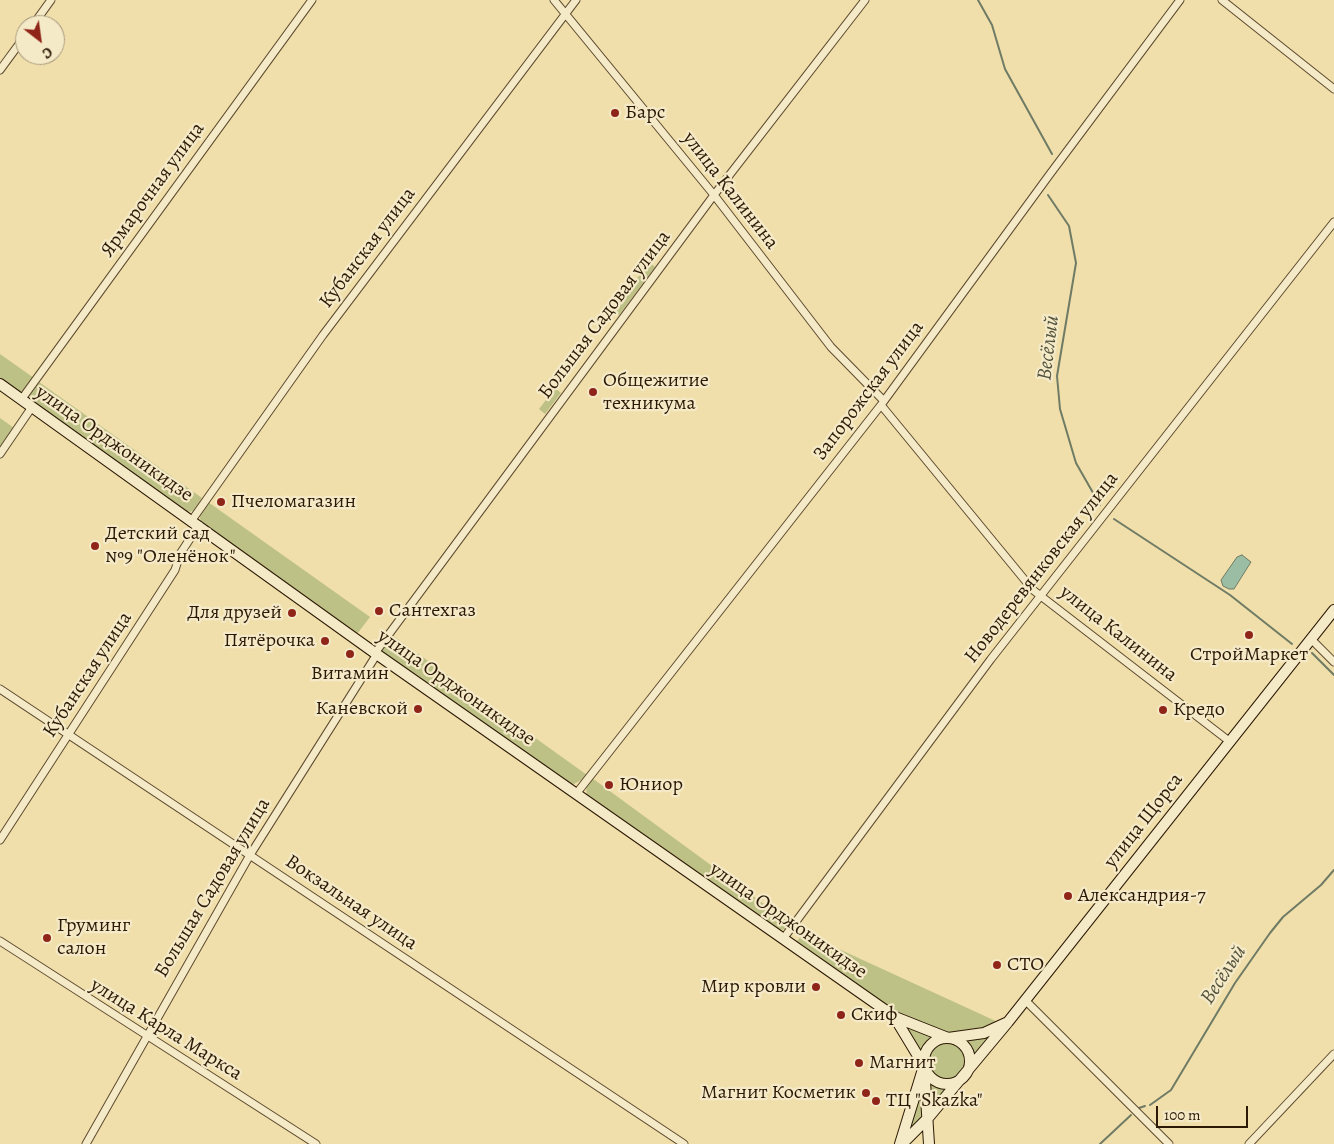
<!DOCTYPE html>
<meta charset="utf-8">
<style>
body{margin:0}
#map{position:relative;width:1334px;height:1144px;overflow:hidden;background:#f0dfab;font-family:Alegreya,serif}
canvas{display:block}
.north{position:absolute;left:15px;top:15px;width:50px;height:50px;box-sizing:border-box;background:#f5eac8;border:1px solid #a5967a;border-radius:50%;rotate:150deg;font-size:14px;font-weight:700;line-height:20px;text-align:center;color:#2c1905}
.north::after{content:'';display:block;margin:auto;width:18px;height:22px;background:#8f2418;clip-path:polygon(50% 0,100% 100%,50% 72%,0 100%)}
.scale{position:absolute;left:1156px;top:1106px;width:92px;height:22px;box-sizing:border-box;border:2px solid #2c1905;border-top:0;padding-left:6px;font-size:15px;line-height:18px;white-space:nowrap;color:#2c1905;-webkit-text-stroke:4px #f5eac8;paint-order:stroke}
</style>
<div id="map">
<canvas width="1334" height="1144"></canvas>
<div class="north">С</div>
<div class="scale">100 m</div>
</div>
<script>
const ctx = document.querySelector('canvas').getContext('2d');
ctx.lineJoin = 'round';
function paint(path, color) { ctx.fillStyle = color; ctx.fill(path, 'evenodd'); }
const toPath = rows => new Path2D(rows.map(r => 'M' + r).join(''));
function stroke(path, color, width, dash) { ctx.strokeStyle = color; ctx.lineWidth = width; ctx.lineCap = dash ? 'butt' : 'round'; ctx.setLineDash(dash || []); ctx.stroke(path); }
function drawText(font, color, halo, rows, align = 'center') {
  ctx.font = font + ' Alegreya,serif'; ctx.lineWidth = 4.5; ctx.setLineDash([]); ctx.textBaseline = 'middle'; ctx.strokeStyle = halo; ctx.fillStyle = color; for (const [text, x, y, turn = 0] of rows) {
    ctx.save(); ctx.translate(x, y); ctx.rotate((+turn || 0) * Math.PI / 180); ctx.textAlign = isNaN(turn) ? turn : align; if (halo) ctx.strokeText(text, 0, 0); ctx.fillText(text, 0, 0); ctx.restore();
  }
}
const green = toPath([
 [649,262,655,267,619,315,613,311],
 [0,354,34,378,24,391,18,392,0,379],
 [39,382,202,498,194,511,187,512,30,401,30,394],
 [555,388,561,393,545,414,539,409],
 [0,418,14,428,0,449],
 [208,502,370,617,357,634,201,522,199,514],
 [392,635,587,775,585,778,572,785,380,651],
 [592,778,790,923,785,929,780,930,587,796,586,787],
 [804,933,1000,1023,989,1028,949,1033,898,1013,797,941],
 [905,1025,933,1036,923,1045,921,1052],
 [994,1033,974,1058,969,1044,962,1039],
 '929 1061a18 18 0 1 1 36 0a18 18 0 1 1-36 0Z',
 [923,1080,925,1116,906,1136],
 [930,1082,939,1086,949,1087,931,1109]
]);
const water = toPath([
 [1242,555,1251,562,1234,589,1229,589,1223,586,1221,580,1237,557,1242,555]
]);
const stream = toPath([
 [978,0,992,25,1005,69,1052,154],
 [1048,195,1069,226,1076,263,1057,376,1060,409,1076,463,1100,505],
 [1114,519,1230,595,1292,644],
 [1312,653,1334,675],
 [1150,1105,1171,1090,1235,983,1270,933,1283,917,1321,885,1334,870],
 [1139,1108,1145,1106],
 [1100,1144,1131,1115]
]);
const street = toPath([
 [554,0,714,195,831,347,883,400],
 [1222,0,1334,89],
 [33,25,51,0],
 [0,70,25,36],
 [21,400,312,0],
 [881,405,1033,590,1229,741],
 [0,454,32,407],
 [192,520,323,335,576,0],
 [1311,639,1334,662],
 [375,653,714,195,865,0],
 [0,689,684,1144],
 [576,794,881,405,1050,174,1180,0],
 [0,840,175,570,180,554,199,525],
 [783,939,991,659,1334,222],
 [0,941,316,1144],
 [1025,1000,1169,1144],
 [86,1144,250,855,377,654],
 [1249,1144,1334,1054]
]);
const secondary = toPath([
 [0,384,375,653,895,1017,948,1038,984,1033,1008,1022],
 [895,1018,924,1066,929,1144],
 '924 1061a23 23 0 1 1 46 0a23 23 0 1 1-46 0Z',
 [900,1144,923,1069],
 [902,1144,928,1118,1008,1022,1334,610]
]);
const markers = [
 [615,113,5,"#8f2418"],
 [593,392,5,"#8f2418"],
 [221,502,5,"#8f2418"],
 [95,546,5,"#8f2418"],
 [379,611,5,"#8f2418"],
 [292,613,5,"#8f2418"],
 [1249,635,5,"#8f2418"],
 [325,641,5,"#8f2418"],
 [350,654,5,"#8f2418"],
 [418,709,5,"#8f2418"],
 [1163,710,5,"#8f2418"],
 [609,785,5,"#8f2418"],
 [1068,896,5,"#8f2418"],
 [47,938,5,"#8f2418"],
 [997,965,5,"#8f2418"],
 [816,987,5,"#8f2418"],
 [841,1015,5,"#8f2418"],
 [859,1063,5,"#8f2418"],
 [866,1093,5,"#8f2418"],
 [876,1101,5,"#8f2418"]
];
const poiNames = [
 ["Барс",625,113],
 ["Общежитие",603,381],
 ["техникума",603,404],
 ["Пчеломагазин",231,502],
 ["Детский сад",105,534],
 ["№9 \"Оленёнок\"",105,557],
 ["Сантехгаз",389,611],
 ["Для друзей",282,613,"right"],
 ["Пятёрочка",315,641,"right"],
 ["СтройМаркет",1249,655,"center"],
 ["Витамин",350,674,"center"],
 ["Каневской",408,709,"right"],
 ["Кредо",1173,710],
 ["Юниор",619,785],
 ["Александрия-7",1078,896],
 ["Груминг",57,926],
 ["салон",57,949],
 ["СТО",1007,965],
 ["Мир кровли",806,987,"right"],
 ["Скиф",851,1015],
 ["Магнит",869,1063],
 ["Магнит Косметик",856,1093,"right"],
 ["ТЦ \"Skazka\"",886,1101]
];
const streetNames = [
 ["Ярмарочная улица",153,190,-54],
 ["улица Калинина",730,191,52],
 ["Кубанская улица",368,248,-53],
 ["Большая Садовая улица",605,315,-53],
 ["Запорожская улица",869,391,-53],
 ["улица Орджоникидзе",114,444,35],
 ["Новодеревянковская улица",1042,568,-52],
 ["улица Калинина",1118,634,38],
 ["Кубанская улица",88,675,-57],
 ["улица Орджоникидзе",456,688,35],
 ["улица Щорса",1144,821,-52],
 ["Большая Садовая улица",213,888,-59],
 ["Вокзальная улица",351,903,34],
 ["улица Орджоникидзе",788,921,35],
 ["улица Карла Маркса",166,1030,32]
];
const waterNames = [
 ["Весёлый",1049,348,-83],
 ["Весёлый",1224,975,-57]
];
paint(green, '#bdc186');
paint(water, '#9bbda4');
stroke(water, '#6f7b64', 1);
stroke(stream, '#6f7b64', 2);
stroke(street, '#5d4a2e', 9);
stroke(secondary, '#2c1905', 12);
stroke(street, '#f5eac8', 7);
stroke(secondary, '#f5eac8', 10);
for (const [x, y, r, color] of markers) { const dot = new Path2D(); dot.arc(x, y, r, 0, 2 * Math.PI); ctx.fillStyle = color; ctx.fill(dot); stroke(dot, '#f5eac8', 2); }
drawText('20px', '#2c1905', '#f5eac8', poiNames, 'left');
drawText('20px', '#2c1905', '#f5eac8', streetNames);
drawText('italic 21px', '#53523d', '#f5eac8', waterNames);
</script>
